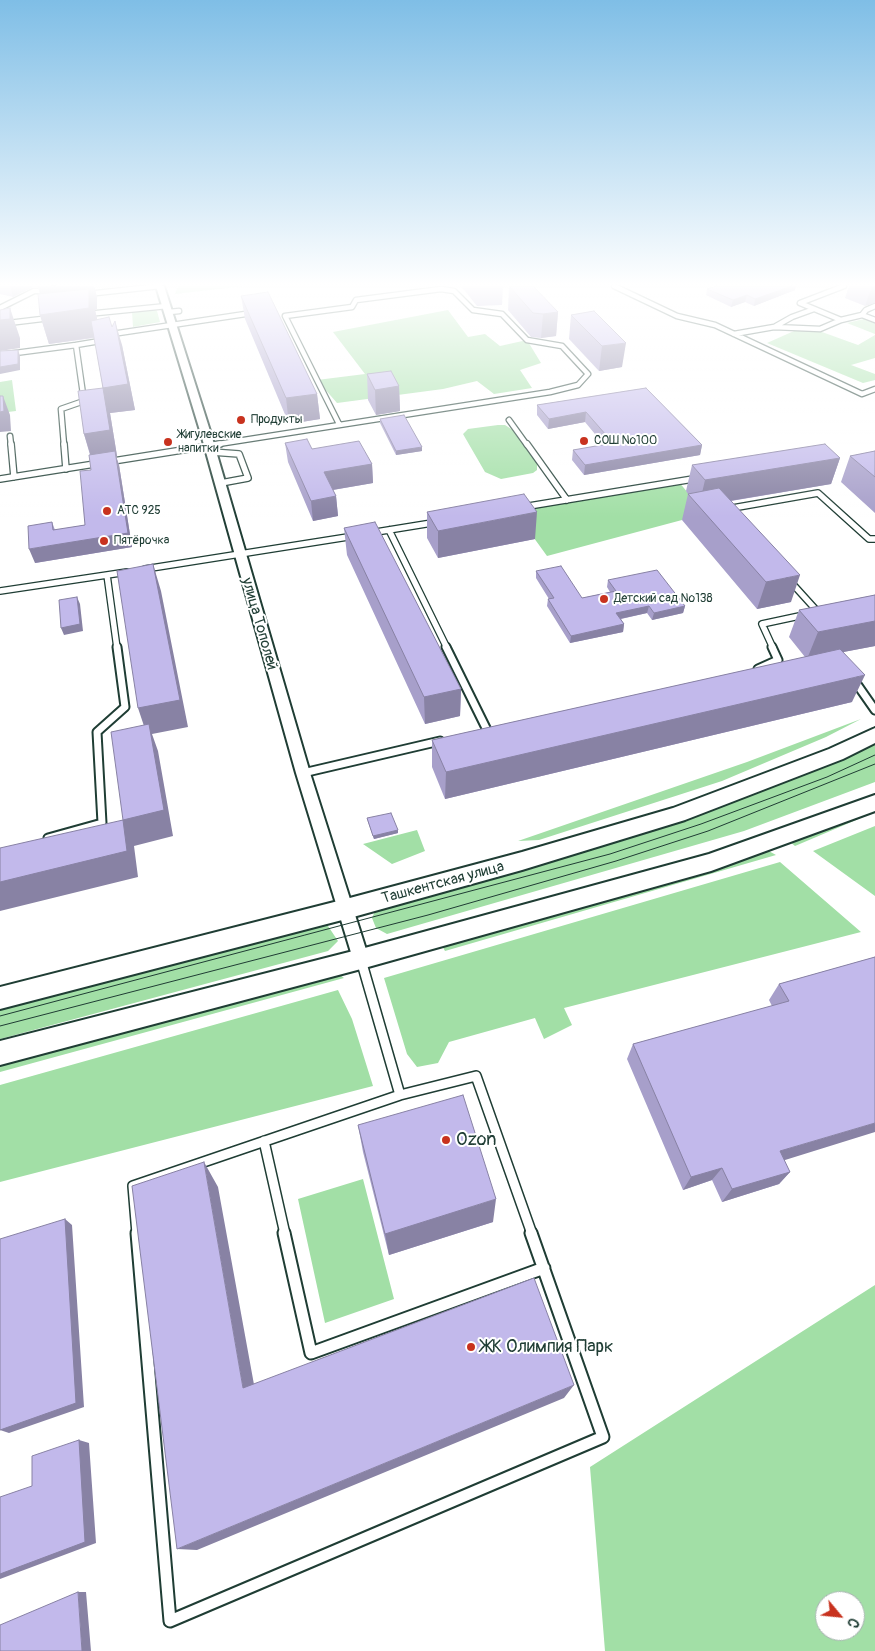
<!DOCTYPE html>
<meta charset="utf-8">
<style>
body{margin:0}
#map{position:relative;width:875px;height:1651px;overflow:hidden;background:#fff;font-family:Pangolin,sans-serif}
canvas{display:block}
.north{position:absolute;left:815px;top:1591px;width:50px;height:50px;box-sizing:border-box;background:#fff;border:1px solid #a5b1ae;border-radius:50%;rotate:118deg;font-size:14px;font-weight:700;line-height:20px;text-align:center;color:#1f3d34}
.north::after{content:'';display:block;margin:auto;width:18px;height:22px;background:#c8321e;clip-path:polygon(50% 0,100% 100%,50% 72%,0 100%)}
</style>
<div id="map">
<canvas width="875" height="1651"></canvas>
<div class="north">С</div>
</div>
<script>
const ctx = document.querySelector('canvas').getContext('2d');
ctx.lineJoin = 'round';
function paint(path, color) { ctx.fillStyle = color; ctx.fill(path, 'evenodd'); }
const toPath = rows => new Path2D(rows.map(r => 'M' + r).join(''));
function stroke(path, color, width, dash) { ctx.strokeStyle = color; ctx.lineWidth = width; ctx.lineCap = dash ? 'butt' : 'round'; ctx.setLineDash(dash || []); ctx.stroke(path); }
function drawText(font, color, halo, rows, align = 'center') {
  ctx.font = font + ' Pangolin,sans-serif'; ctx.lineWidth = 4; ctx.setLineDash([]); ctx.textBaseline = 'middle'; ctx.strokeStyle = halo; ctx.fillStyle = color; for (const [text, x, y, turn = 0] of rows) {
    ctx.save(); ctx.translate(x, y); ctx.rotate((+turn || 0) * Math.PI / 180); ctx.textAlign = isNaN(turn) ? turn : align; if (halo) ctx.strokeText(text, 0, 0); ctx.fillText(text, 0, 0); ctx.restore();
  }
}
const green = toPath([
 [178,286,245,286,175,294],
 [151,309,157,311,160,322,133,327,132,312],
 [448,310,468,337,485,334,500,346,527,340,541,363,520,370,532,388,494,394,477,381,443,389,337,403,317,380,365,374,333,332],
 [868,318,875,320,875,334,847,323],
 [803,327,822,332,858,345,875,335,875,358,851,365,875,374,875,380,863,383,767,343],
 [12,380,16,411,0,413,0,382],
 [498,425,505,425,513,430,537,464,537,470,533,473,501,479,485,472,463,434,468,429],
 [678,481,699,506,682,520,547,556,513,509],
 [861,719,826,737,722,781,539,840,518,841,747,762],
 [875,739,875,782,744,831,387,934,376,928,372,918,380,900,612,838],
 [875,803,875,812,795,846,783,836],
 [875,826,875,896,813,851],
 [417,830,425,851,392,864,363,844],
 [765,849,776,855,445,951,440,942],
 [780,862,861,932,564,1008,572,1025,544,1039,535,1018,449,1042,438,1063,417,1067,407,1054,384,978],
 [326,923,338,941,328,951,0,1039,0,1005],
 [336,972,344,978,0,1072,0,1061],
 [338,990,352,1019,373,1086,0,1182,0,1085],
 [363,1179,394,1299,325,1323,298,1199],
 [875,1285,875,1651,605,1651,590,1467],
 [825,1601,855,1601,855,1631,825,1631]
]);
const laneFar4 = toPath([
 [614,286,677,316,715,325,862,394,875,389],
 [87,294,160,286],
 [0,308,34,291,49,291],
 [169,312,179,311],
 [87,314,167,306],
 [862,315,875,320],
 [841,320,800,303,844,286],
 [0,324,50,318],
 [776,326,792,317,814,309],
 [734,334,774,327,820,329,841,320,862,315,866,310,875,306],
 [76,345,106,340,112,334,252,313],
 [0,355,76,345,84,401,61,409,64,445],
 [509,420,527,445],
 [10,436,11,445],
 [212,445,550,392,578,385,588,374,562,346,527,340,502,314,473,310,454,291,441,289,356,300,352,307,285,316,339,424]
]);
const laneFar3 = toPath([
 [11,444,14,477],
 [64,444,66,469],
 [527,444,567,500],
 [212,452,239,454,248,478,221,483],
 [0,479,220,444],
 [523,507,699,478],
 [727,509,818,493,869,539,875,539],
 [389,530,447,648],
 [370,533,438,522],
 [145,569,354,536],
 [107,575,117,648],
 [789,580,818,612],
 [0,591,127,572],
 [773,648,762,624,804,615]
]);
const laneFar2 = toPath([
 [446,647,487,730],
 [758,669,778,660,772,647],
 [854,680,875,710],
 [303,773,440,741],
 [48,838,102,823,97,732,125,707,117,647]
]);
const laneFar1 = toPath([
 [361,960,400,1095],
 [264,1141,285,1234],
 [137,1234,133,1186,400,1095,476,1076,532,1234]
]);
const lane = toPath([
 [137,1233,170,1621,603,1437,531,1233],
 [284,1233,311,1353,544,1268]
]);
const street = toPath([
 [156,286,164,286,211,434,310,773,369,959,367,964,361,966,355,964,353,959,296,773,201,434,156,286]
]);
const secondary = toPath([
 [875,728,875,743,843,759,685,820,522,870,346,919,0,1009,0,987,346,899,522,852,673,808,829,749,875,728],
 [875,795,875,811,711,871,361,969,0,1065,0,1041,361,949,709,854,875,795]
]);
const tram = toPath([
 [0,1016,610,854,701,824,827,777,875,755],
 [0,1026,428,915,616,861,708,831,875,764]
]);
const wall = toPath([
 [0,286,94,286,97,297,97,309,95,310,97,320,112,327,122,345,135,410,110,413,117,456,116,456,119,465,132,547,35,563,52,522,55,530,85,525,91,470,90,455,84,434,103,388,94,338,49,344,40,315,40,294,38,287,33,287,13,297,0,294],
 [461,286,503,286,502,305,477,306],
 [509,286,558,312,556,336,541,338,531,337,508,310],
 [849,286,875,286,865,306,845,298],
 [707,289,795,290,754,306,745,302,731,307,706,295],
 [241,296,317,394,320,419,289,424,245,319],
 [594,311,622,367,599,371,569,339,571,315],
 [367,374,399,386,400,411,376,415,368,400],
 [646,388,702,445,700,455,584,475,572,460,573,450,604,445,585,422,548,429,537,415,537,405],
 [380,419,422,451,396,455,380,423],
 [285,443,372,464,373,483,333,490,336,496,338,516,313,521,288,462],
 [875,451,875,513,841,482,850,456],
 [840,458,831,484,731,501,791,602,757,609,682,520,688,494,686,491,692,465],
 [427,512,535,539,438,558,427,538],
 [344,528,461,689,460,716,425,724,347,555],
 [536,571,582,598,610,592,607,587,608,580,685,606,683,613,652,620,647,613,621,619,624,624,623,632,570,643,547,606,548,599,549,599,536,578],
 [875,595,875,646,843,652,852,702,445,799,432,767,432,740,805,657,789,637,799,610],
 [367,818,398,830,398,833,374,839,368,822],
 [875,957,784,1160,790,1172,779,1184,722,1202,712,1180,683,1190,627,1059,633,1044,772,1006,769,1000,779,984],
 [358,1125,493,1222,389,1255,363,1152]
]);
const shadedWall = toPath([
 [10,286,32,286,33,287,13,297],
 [56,286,94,286,97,297,97,309,95,310,97,318,97,337,49,344,40,315,47,314,38,287],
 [792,286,796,286,795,290,754,306,755,299],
 [872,286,875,286,875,303,865,306],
 [747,295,745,302,731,307,733,300],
 [10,308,20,338,20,348,0,351,0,320],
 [558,312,556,336,541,338,543,314],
 [115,321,122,345,135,410,110,413,117,456,116,456,119,465,132,547,35,563,29,549,128,533,92,460,84,434,103,388],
 [626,343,622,367,599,371,602,346],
 [18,350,20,356,20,370,0,374,0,367],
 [399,386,400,411,376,415,375,390],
 [317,394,320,419,289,424,286,398],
 [3,396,10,415,11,431,0,432,0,412],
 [586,412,585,422,548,429,549,419],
 [702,445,700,455,584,475,585,465],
 [422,447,422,451,396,455,396,451],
 [840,458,831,484,699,506,705,480],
 [372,464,373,483,326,491,324,472],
 [336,496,338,516,313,521,311,501],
 [537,512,535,539,438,558,438,531],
 [153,564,161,591,188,727,152,734,158,751,173,836,134,846,138,877,0,911,0,882,123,820,147,735,138,708],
 [800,575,791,602,757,609,766,582],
 [77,597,80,604,83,631,64,635,61,628],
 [649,606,647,613,615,620,616,613],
 [685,606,683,613,652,620,654,613],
 [875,621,875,646,807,659,818,632],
 [624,624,623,632,570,643,571,636],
 [865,675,852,702,445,799,446,772],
 [461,689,460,716,425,724,424,697],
 [398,830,398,833,374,839,373,836],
 [875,1123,875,1132,769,1165,780,1151],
 [204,1162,218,1187,257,1401,243,1388],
 [722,1168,712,1180,683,1190,691,1177],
 [790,1172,779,1184,722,1202,732,1189],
 [496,1199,493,1222,389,1255,385,1234],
 [65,1219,72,1225,84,1407,9,1433,0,1430],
 [574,1385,564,1398,197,1550,177,1549],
 [79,1440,89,1443,96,1543,0,1579,0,1574],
 [78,1592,86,1592,91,1651,82,1651]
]);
const building = toPath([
 [38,286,56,286,38,287,38,286],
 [509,286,533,286,558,312,543,314,533,313,509,286],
 [716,286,792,286,755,299,747,295,733,300,707,289,716,286],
 [89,289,89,308,40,315,38,294,89,289],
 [268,292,317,394,286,398,241,296,268,292],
 [10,308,10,319,0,320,0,310,10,308],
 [594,311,626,343,602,346,571,315,594,311],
 [109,317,112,327,115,321,128,384,103,388,91,321,109,317],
 [18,350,18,364,0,367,0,351,18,350],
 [391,371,399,386,375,390,367,374,391,371],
 [103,388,110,430,84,434,78,391,103,388],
 [646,388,702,445,585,465,573,450,613,443,586,412,549,419,537,405,646,388],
 [0,396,3,396,4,411,0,412,0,396],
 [404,415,422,447,396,451,380,419,404,415],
 [307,439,312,449,359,441,372,464,324,472,336,496,311,501,285,443,307,439],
 [825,444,840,458,705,480,692,465,825,444],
 [115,451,128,533,29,549,28,526,52,522,53,530,85,525,80,471,91,470,89,455,115,451],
 [875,451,875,477,850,456,875,451],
 [719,488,800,575,766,582,688,494,719,488],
 [524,494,537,512,438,531,427,512,524,494],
 [375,522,461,689,424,697,344,528,375,522],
 [153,564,180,700,138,708,117,571,153,564],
 [561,566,582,598,616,591,608,580,657,570,685,606,654,613,649,606,616,613,624,624,571,636,548,599,554,598,536,571,561,566],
 [875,595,875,621,818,632,799,610,875,595],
 [77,597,80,624,61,628,59,600,77,597],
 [840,649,865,675,446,772,432,740,840,649],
 [149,724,164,810,123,820,127,851,0,882,0,848,123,820,111,732,149,724],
 [391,813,398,830,373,836,367,818,391,813],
 [875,957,875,1123,780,1151,790,1172,732,1189,722,1168,691,1177,633,1044,789,1001,779,984,875,957],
 [463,1095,496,1199,385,1234,358,1125,463,1095],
 [204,1162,243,1388,534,1278,574,1385,177,1549,132,1186,204,1162],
 [65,1219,76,1403,0,1430,0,1239,65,1219],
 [79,1440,85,1542,0,1574,0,1497,32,1486,32,1456,79,1440],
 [78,1592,82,1651,0,1651,0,1625,78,1592]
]);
const markers = [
 [241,420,5,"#c8321e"],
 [584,441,5,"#c8321e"],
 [168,442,5,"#c8321e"],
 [107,511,5,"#c8321e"],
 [104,541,5,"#c8321e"],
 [604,599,5,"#c8321e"],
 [446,1140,5,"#c8321e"],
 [471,1347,5,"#c8321e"]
];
const farPoinames = [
 ["Продукты",251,420],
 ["Жигулевские",178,435],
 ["напитки",178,449],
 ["СОШ №100",594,441],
 ["АТС 925",117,511],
 ["Пятёрочка",114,541],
 ["Детский сад №138",614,599]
];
const streetNames = [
 ["улица Тополей",259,624,74],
 ["Ташкентская улица",443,883,-15]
];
const nearPoinames = [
 ["Ozon",456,1140],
 ["ЖК Олимпия Парк",481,1347]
];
paint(green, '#a2dfa6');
stroke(laneFar4, '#1f3d34', 7);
stroke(laneFar3, '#1f3d34', 8);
stroke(laneFar2, '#1f3d34', 11);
stroke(laneFar1, '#1f3d34', 12);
stroke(lane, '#1f3d34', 15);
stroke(street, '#1f3d34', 4);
stroke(secondary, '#1f3d34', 4);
stroke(laneFar4, '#fff', 4.5);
stroke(laneFar3, '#fff', 5.5);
stroke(laneFar2, '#fff', 7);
stroke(laneFar1, '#fff', 9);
stroke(lane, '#fff', 11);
paint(street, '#fff');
paint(secondary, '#fff');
stroke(tram, '#1f3d34', 1);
paint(wall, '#a79fca');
paint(shadedWall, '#8882a4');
paint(building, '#c2b9eb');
stroke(building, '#8882a4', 1);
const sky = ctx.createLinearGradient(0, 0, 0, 517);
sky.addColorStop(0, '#7fbee6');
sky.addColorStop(0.55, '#fff');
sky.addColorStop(1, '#ffffff00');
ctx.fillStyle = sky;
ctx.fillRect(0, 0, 875, 517);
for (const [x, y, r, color] of markers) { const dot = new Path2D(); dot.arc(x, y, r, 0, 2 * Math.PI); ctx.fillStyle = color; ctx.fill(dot); stroke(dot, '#fff', 2); }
drawText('12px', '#1f3d34', '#fff', farPoinames, 'left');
drawText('15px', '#1f3d34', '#fff', streetNames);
drawText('18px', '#1f3d34', '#fff', nearPoinames, 'left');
</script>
